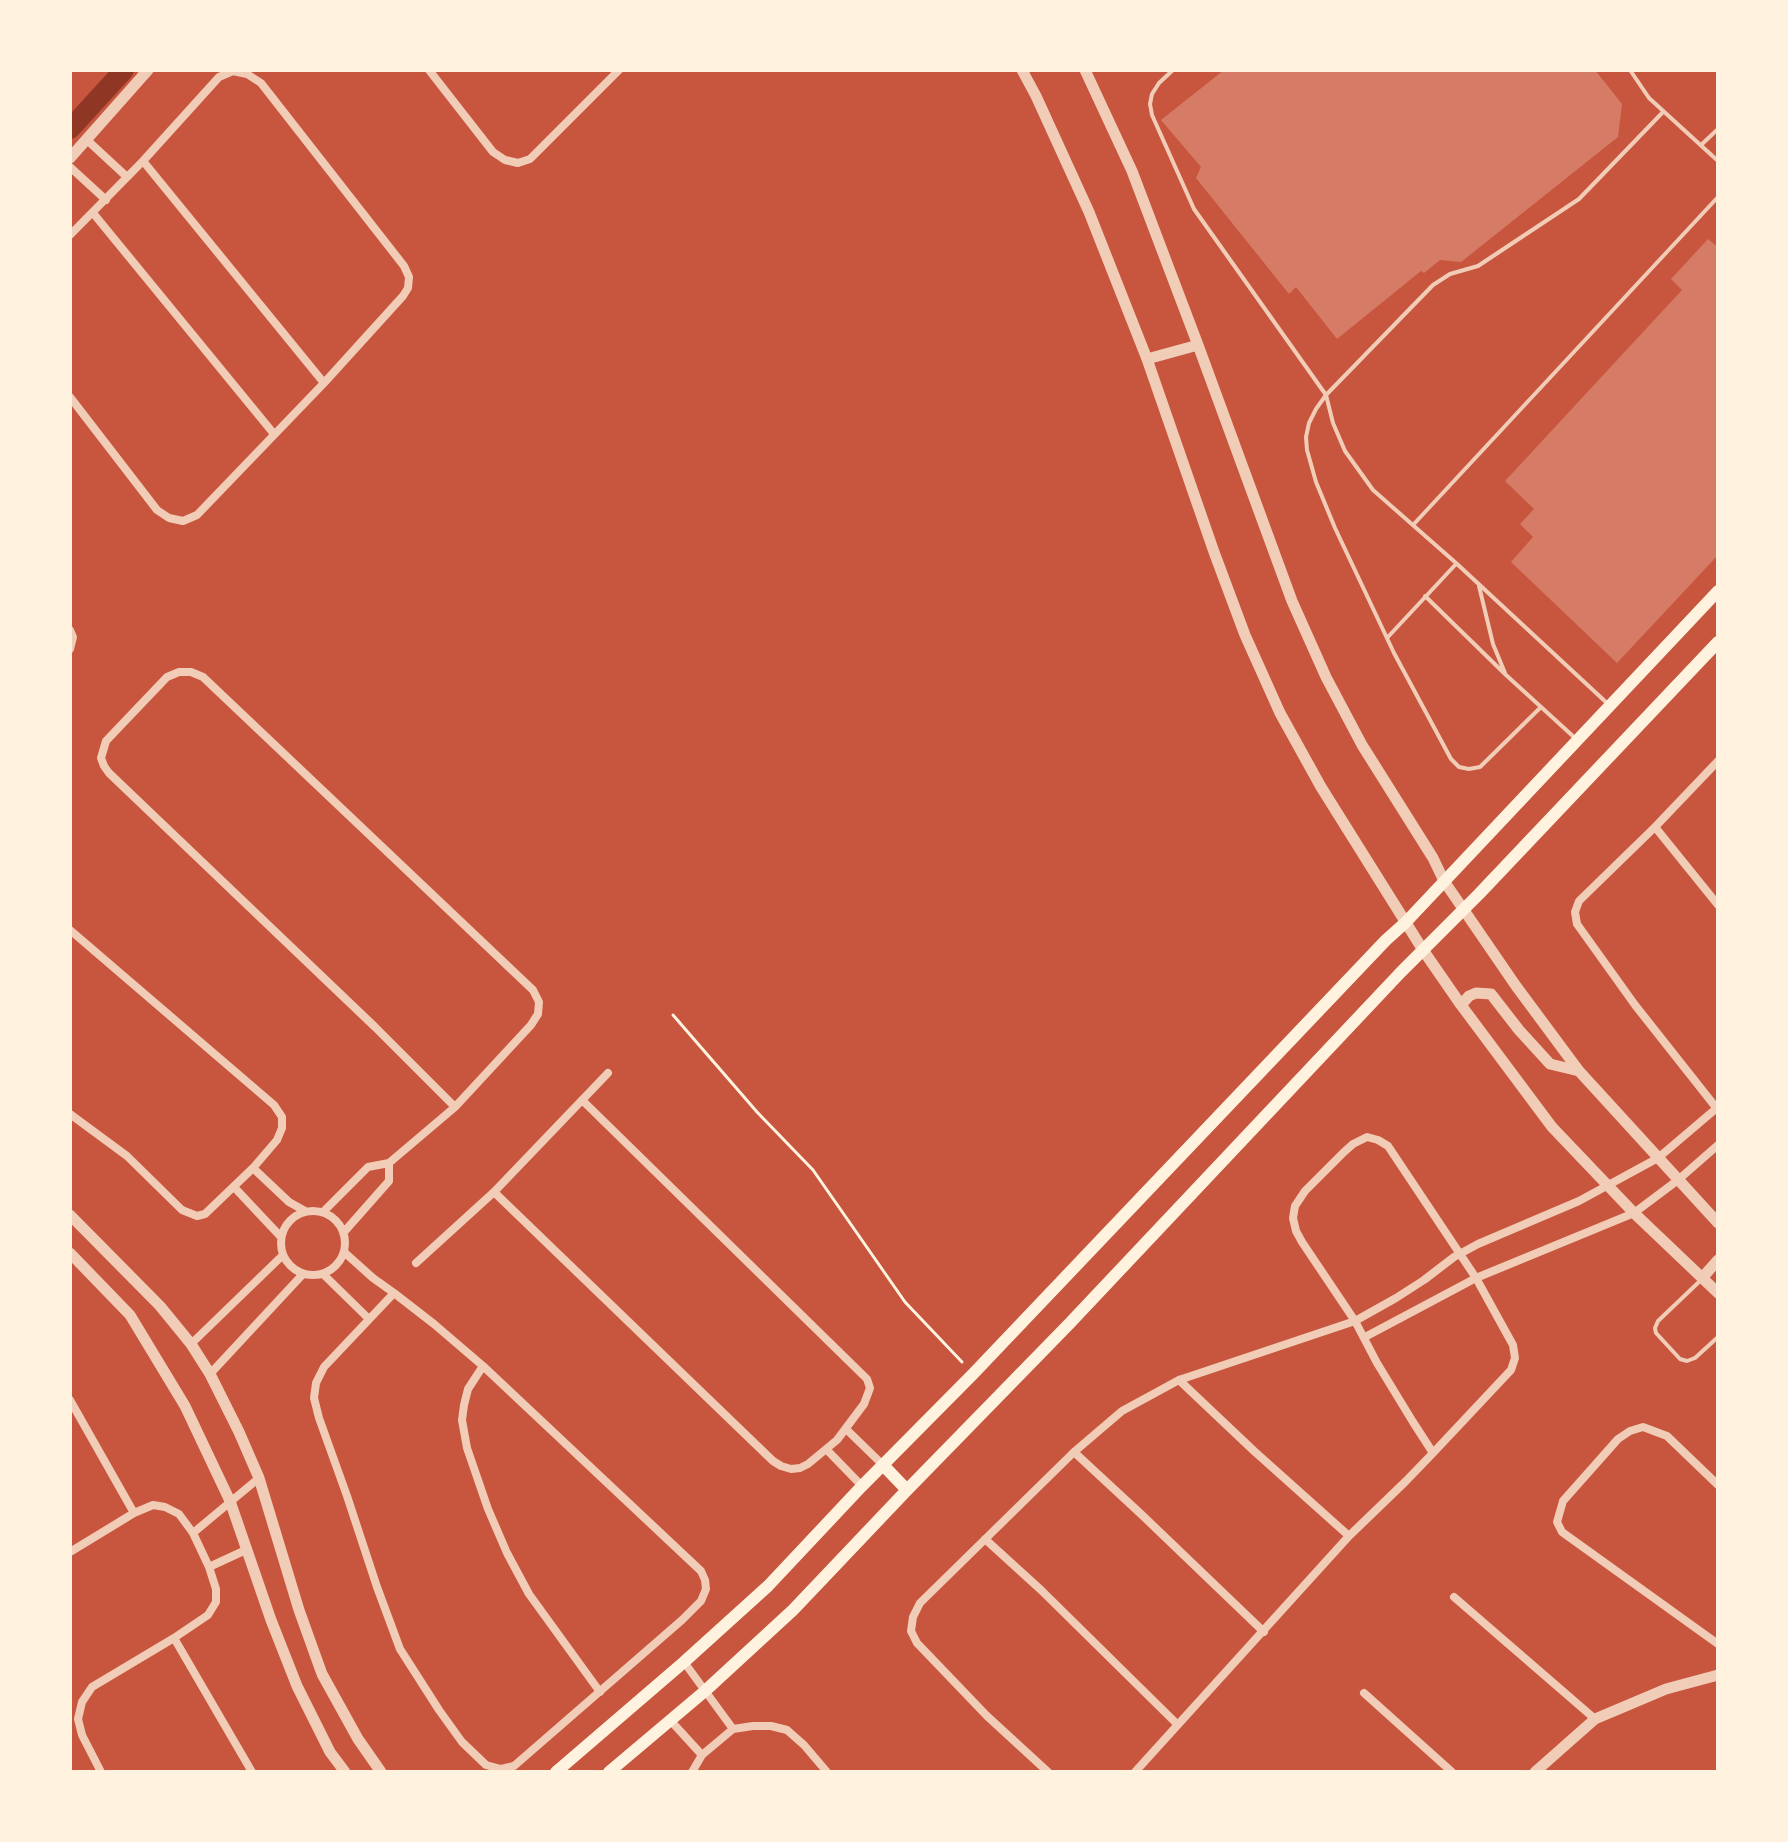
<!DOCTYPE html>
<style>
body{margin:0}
#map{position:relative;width:1788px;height:1842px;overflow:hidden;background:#c8553d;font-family:"Crimson Pro",serif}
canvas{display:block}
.frame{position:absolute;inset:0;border:72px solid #fff3e0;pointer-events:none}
</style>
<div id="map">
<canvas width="1788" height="1842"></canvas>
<div class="frame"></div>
</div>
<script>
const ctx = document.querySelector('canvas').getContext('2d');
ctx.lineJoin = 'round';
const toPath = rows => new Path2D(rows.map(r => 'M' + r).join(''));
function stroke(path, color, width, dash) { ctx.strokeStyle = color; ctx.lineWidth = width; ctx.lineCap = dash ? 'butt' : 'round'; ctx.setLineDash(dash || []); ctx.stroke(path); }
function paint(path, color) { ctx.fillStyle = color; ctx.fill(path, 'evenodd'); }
const canal = toPath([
 [70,129,124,70]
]);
const building = toPath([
 [1224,70,1595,70,1622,104,1618,137,1461,262,1440,260,1424,273,1421,271,1337,339,1296,287,1289,294,1196,178,1201,167,1161,120],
 [1708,239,1718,247,1718,555,1617,663,1511,562,1533,537,1520,524,1534,509,1505,481,1682,290,1671,279]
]);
const path = toPath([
 [673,1015,757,1112,813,1170,905,1302,962,1362]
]);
const service = toPath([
 [1173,70,1159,83,1152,94,1150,104,1152,115,1194,209,1326,395,1433,285,1450,274,1478,266,1579,199,1663,112],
 [1630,70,1649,98,1718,161],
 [1701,145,1718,129],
 [1326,395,1316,409,1309,423,1306,437,1307,450,1316,482,1335,528,1394,653,1451,759,1459,767,1469,769,1480,767,1541,707],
 [1326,395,1333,423,1345,451,1373,490,1456,563,1608,704],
 [1413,525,1718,197],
 [1479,586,1493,644,1505,673],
 [1425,596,1506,675,1575,738],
 [1387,638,1456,564],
 [1701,1280,1658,1321,1655,1328,1656,1333,1680,1359,1687,1361,1695,1358,1718,1337]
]);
const minor = toPath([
 [429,70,493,152,505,160,518,163,530,159,619,70],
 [87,140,127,177],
 [143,161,324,383],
 [70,167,106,200],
 [93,213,274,434],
 [70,235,143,161,219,77,233,71,247,74,261,83,404,266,409,277,408,288,403,296,324,383,197,515,183,521,169,518,157,510,70,397],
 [70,630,73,637,70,649],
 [1718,761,1655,827,1579,901,1575,912,1577,924,1635,1005,1718,1110],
 [1655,827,1718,905],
 [70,930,274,1105,282,1117,282,1128,277,1140,253,1168,205,1214,197,1216,182,1210,127,1156,70,1114],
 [253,1168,289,1202,305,1211],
 [234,1187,281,1237],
 [494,1192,773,1461,781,1466,791,1469,800,1468,808,1464,837,1440,864,1404,870,1388,867,1379,582,1100],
 '281 1243a32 32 0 1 1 64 0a32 32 0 1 1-64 0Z',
 [323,1212,368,1167,389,1163,455,1107,531,1025,538,1014,539,1002,533,990,203,677,191,672,179,672,167,677,106,741,101,758,104,766,109,773,375,1027,455,1107],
 [344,1232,389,1181,389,1163],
 [344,1252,373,1278,394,1293,434,1324,483,1366,701,1571,705,1580,706,1589,701,1601,682,1620,514,1766,501,1769,486,1765,462,1742,439,1710,400,1649,377,1587,347,1496,319,1418,314,1398,316,1383,324,1367,394,1293],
 [416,1263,494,1192,608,1073],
 [323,1274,368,1318],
 [1365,1337,1476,1278,1634,1213,1678,1180,1718,1145],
 [191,1344,283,1255],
 [483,1366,468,1389,464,1405,462,1420,467,1448,488,1509,507,1553,529,1594,600,1692],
 [210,1374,303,1274],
 [1179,1380,1254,1451,1349,1536],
 [70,1400,134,1513],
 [846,1429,883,1465],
 [827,1450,862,1486],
 [1074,1452,1142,1515,1264,1632],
 [1718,1485,1667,1436,1643,1427,1630,1431,1618,1439,1563,1501,1557,1522,1562,1532,1718,1644],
 [193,1533,259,1478],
 [985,1539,1041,1590,1177,1724],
 [70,1552,134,1513,153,1505,165,1507,179,1514,193,1533,209,1567,216,1589,216,1602,208,1615,174,1638,92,1687,82,1702,78,1719,82,1735,101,1772],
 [209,1567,248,1549],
 [1454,1597,1595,1719],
 [174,1638,252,1772],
 [684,1662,733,1729],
 [1364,1693,1452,1772],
 [670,1720,702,1755],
 [692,1772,702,1755,733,1729,753,1726,771,1726,787,1730,804,1745,827,1772],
 [1048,1772,987,1716,917,1643,911,1631,913,1617,920,1603,1074,1452,1122,1411,1179,1380,1355,1321,1396,1298,1424,1280,1454,1257,1478,1244,1579,1201,1658,1158,1718,1107],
 [1135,1772,1349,1536,1406,1481,1433,1453,1511,1370,1515,1358,1513,1345,1476,1278,1388,1146,1378,1140,1367,1137,1353,1144,1344,1152,1305,1191,1295,1206,1293,1218,1296,1231,1302,1242,1355,1321,1377,1363,1413,1422,1433,1453]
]);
const tertiary = toPath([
 [1022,70,1036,96,1089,212,1147,359,1214,552,1245,635,1280,713,1321,787,1423,950,1461,1005,1552,1127,1634,1213,1718,1293],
 [1085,70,1132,171,1198,345,1292,601,1326,677,1362,745,1433,858,1444,881,1516,986,1579,1071,1718,1223],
 [70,158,148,70],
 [1147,359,1198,345],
 [1461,1005,1469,996,1476,993,1491,994,1519,1030,1550,1064,1579,1071],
 [70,1215,160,1306,191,1344,210,1374,239,1432,259,1478,299,1610,322,1674,358,1739,381,1772],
 [70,1253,130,1315,185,1406,230,1501,271,1620,297,1686,330,1752,345,1772],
 [1702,1278,1718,1260],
 [1535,1772,1595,1719,1666,1689,1718,1675]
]);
const secondary = toPath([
 [883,1465,907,1490],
 [556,1772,684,1662,768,1586,862,1486,973,1374,1386,940,1405,923,1718,591],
 [609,1772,705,1691,793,1610,907,1490,1069,1324,1401,972,1479,894,1718,642]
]);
stroke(canal, '#8f3625', 20);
paint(building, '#d67c66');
stroke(path, '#fff3e0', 3);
stroke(service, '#f1ccb7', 4);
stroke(minor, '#f1ccb7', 8);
stroke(tertiary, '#f1ccb7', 11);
stroke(secondary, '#fff3e0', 12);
</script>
